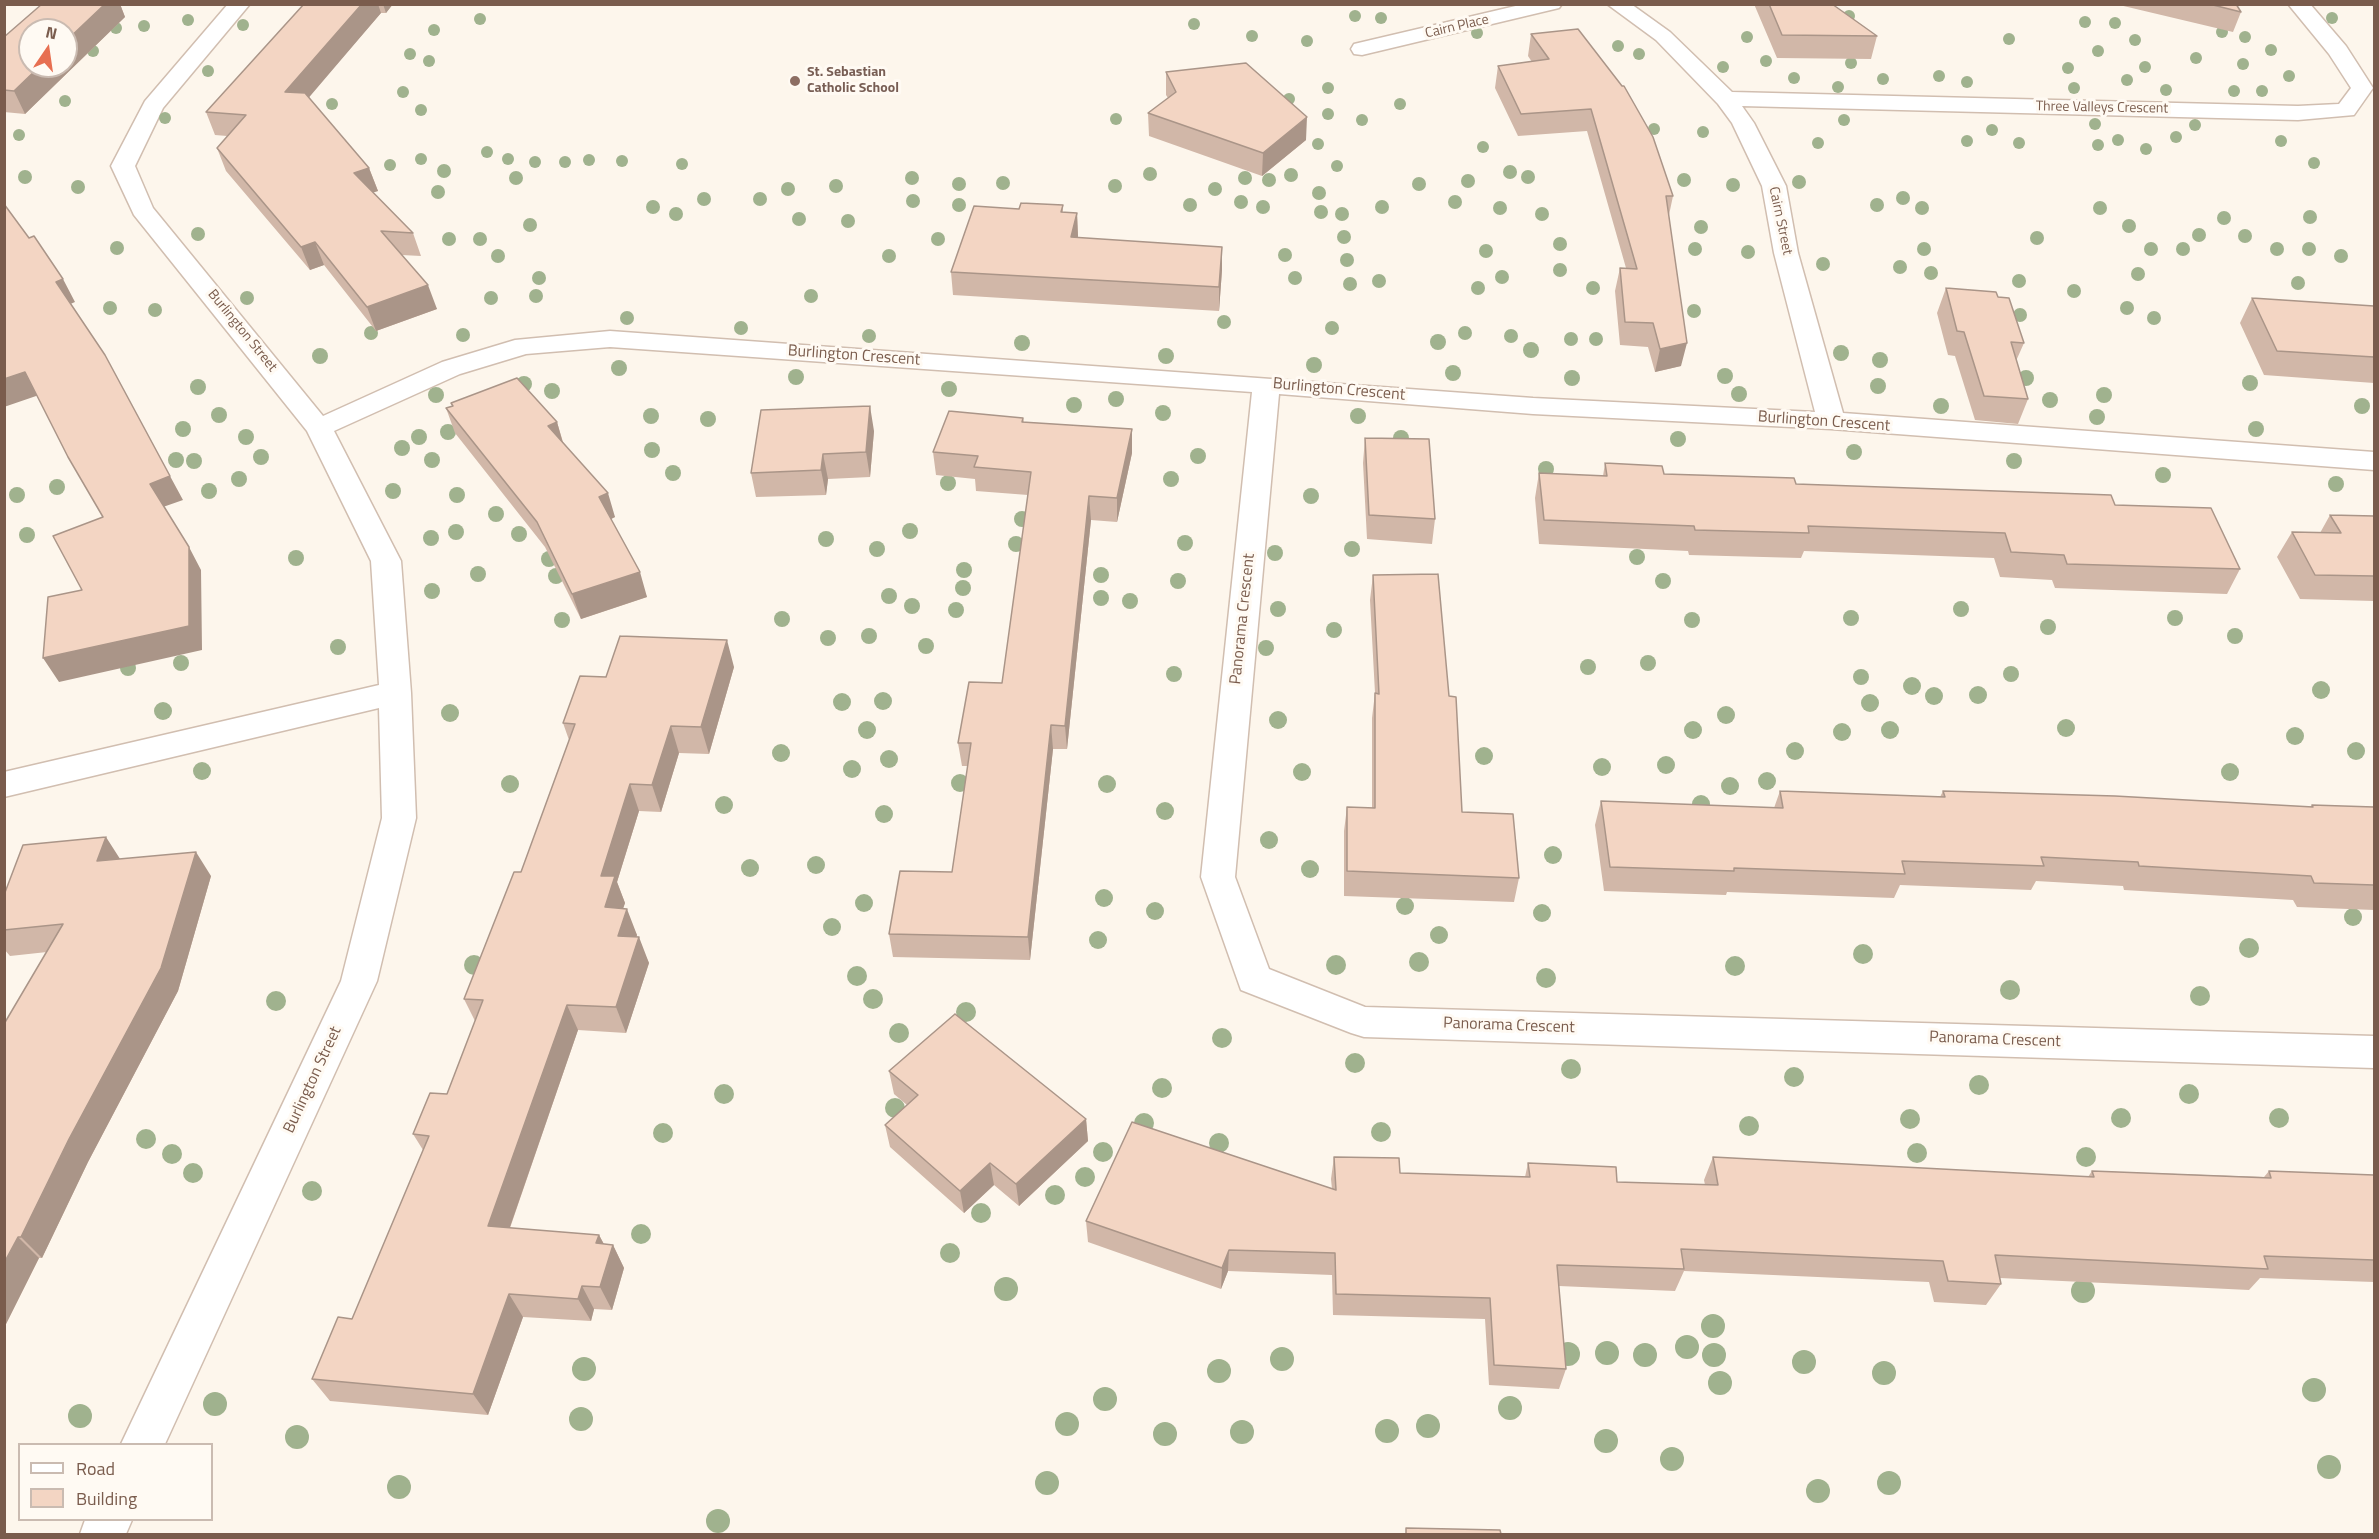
<!DOCTYPE html>
<style>
body{margin:0}
#map{position:relative;width:2379px;height:1539px;overflow:hidden;background:#fdf6ec;font-family:"Titillium Web",sans-serif}
canvas{display:block}
.frame{position:absolute;inset:0;border:6px solid #7a5c4d;pointer-events:none}
.legend{position:absolute;left:18px;top:1443px;width:195px;height:78px;box-sizing:border-box;background:#fffaf3;border:2px solid #cabbb1;margin:0;padding:8px 10px;list-style:none;font-size:18px;color:#7a5c4d}
.legend li{display:flex;align-items:center;gap:12px;height:30px}
.legend b{width:30px;border:2px solid #cabbb1}
.north{position:absolute;left:18px;top:18px;width:60px;height:60px;box-sizing:border-box;background:#fffaf3;border:2px solid #cabbb1;border-radius:50%;rotate:13deg;font-size:16px;font-weight:700;line-height:24px;text-align:center;color:#7a5c4d}
.north::after{content:'';display:block;margin:auto;width:21px;height:27px;background:#e76f51;clip-path:polygon(50% 0,100% 100%,50% 72%,0 100%)}
</style>
<div id="map">
<canvas width="2379" height="1539"></canvas>
<div class="frame"></div>
<ul class="legend">
<li><b style="height:8px;background:#fff"></b>Road</li>
<li><b style="height:16px;background:#f3d5c3"></b>Building</li>
</ul>
<div class="north">N</div>
</div>
<script>
const ctx = document.querySelector('canvas').getContext('2d');
ctx.lineJoin = 'round';
const toPath = rows => new Path2D(rows.map(r => 'M' + r).join(''));
function stroke(path, color, width, dash) { ctx.strokeStyle = color; ctx.lineWidth = width; ctx.lineCap = dash ? 'butt' : 'round'; ctx.setLineDash(dash || []); ctx.stroke(path); }
function paint(path, color) { ctx.fillStyle = color; ctx.fill(path, 'evenodd'); }
function drawText(font, color, halo, rows, align = 'center') {
  ctx.font = font + ' "Titillium Web",sans-serif'; ctx.lineWidth = 6; ctx.setLineDash([]); ctx.textBaseline = 'middle'; ctx.strokeStyle = halo; ctx.fillStyle = color; for (const [text, x, y, turn = 0] of rows) {
    ctx.save(); ctx.translate(x, y); ctx.rotate((+turn || 0) * Math.PI / 180); ctx.textAlign = isNaN(turn) ? turn : align; if (halo) ctx.strokeText(text, 0, 0); ctx.fillText(text, 0, 0); ctx.restore();
  }
}
const minor = toPath([
 [228,4,250,4,163,108,135,166,153,208,323,416,442,362,515,340,610,331,1533,398,1815,412,1774,253,1762,186,1732,123,1718,104,1656,40,1607,4,1631,4,1670,32,1732,92,2298,106,2339,104,2351,88,2329,54,2288,4,2310,4,2346,46,2373,88,2354,115,2298,120,1742,106,1754,123,1786,186,1798,253,1843,413,2374,452,2374,470,1831,429,1533,414,1279,394,1235,877,1269,969,1365,1007,2374,1036,2374,1068,1364,1037,1351,1033,1241,990,1201,877,1252,392,610,347,526,354,460,374,334,431,401,561,411,693,416,818,377,981,165,1444,121,1444,341,981,382,818,379,708,4,797,4,772,379,685,371,561,307,431,134,215,111,166,145,101,228,4],
 [1524,4,1562,4,1559,8,1362,55,1354,54,1351,49,1354,44,1524,4],
 [85,1520,132,1520,126,1534,80,1534,85,1520]
]);
const trees = [
 [1355,16,6],
 [1849,16,6],
 [1381,18,6],
 [2332,18,6],
 [480,19,6],
 [188,20,6],
 [2085,22,6],
 [2115,23,6],
 [1194,24,6],
 [243,25,6],
 [144,26,6],
 [116,28,6],
 [434,30,6],
 [2222,32,6],
 [1477,33,6],
 [1252,36,6],
 [1747,37,6],
 [2245,37,6],
 [2009,39,6],
 [2135,40,6],
 [1307,41,6],
 [1618,46,6],
 [2271,50,6],
 [93,51,6],
 [2098,51,6],
 [410,54,6],
 [1639,54,6],
 [2196,58,6],
 [429,61,6],
 [1766,61,6],
 [1851,63,6],
 [2243,64,6],
 [1723,67,6],
 [2145,67,6],
 [2068,68,6],
 [208,71,6],
 [1939,76,6],
 [2289,76,6],
 [1794,78,6],
 [1883,79,6],
 [2127,80,6],
 [1967,82,6],
 [1838,87,6],
 [1328,88,6],
 [2074,88,6],
 [2166,90,6],
 [2234,91,6],
 [2262,91,6],
 [403,92,6],
 [1289,99,6],
 [65,101,6],
 [332,104,6],
 [1400,104,6],
 [421,110,6],
 [1328,114,6],
 [165,118,6],
 [1116,119,6],
 [1362,120,6],
 [1844,120,6],
 [2095,124,6],
 [2195,125,6],
 [1654,129,6],
 [1992,130,6],
 [1703,132,6],
 [19,135,6],
 [2176,137,6],
 [2118,140,6],
 [1967,141,6],
 [2281,141,6],
 [1818,143,6],
 [2019,143,6],
 [1318,144,6],
 [2098,145,6],
 [1483,147,6],
 [2146,149,6],
 [487,152,6],
 [421,159,6],
 [508,159,6],
 [589,160,6],
 [622,161,6],
 [535,162,6],
 [565,162,6],
 [2314,163,6],
 [682,164,6],
 [390,165,6],
 [1337,166,6],
 [444,171,7],
 [1510,172,7],
 [1150,174,7],
 [1291,175,7],
 [25,177,7],
 [1528,177,7],
 [516,178,7],
 [912,178,7],
 [1245,178,7],
 [1269,180,7],
 [1684,180,7],
 [1468,181,7],
 [1799,182,7],
 [1003,183,7],
 [959,184,7],
 [1419,184,7],
 [1733,185,7],
 [836,186,7],
 [1115,186,7],
 [78,187,7],
 [788,189,7],
 [1215,189,7],
 [438,192,7],
 [1319,193,7],
 [1903,198,7],
 [704,199,7],
 [760,199,7],
 [913,201,7],
 [1241,202,7],
 [1455,202,7],
 [959,205,7],
 [1190,205,7],
 [1877,205,7],
 [653,207,7],
 [1263,207,7],
 [1382,207,7],
 [1500,208,7],
 [1922,208,7],
 [2100,208,7],
 [1321,212,7],
 [676,214,7],
 [1342,214,7],
 [1542,214,7],
 [2310,217,7],
 [2224,218,7],
 [799,219,7],
 [848,221,7],
 [530,225,7],
 [2129,226,7],
 [1701,227,7],
 [198,234,7],
 [2199,235,7],
 [2245,236,7],
 [1344,237,7],
 [2037,238,7],
 [449,239,7],
 [480,239,7],
 [938,239,7],
 [1560,244,7],
 [117,248,7],
 [1695,249,7],
 [1924,249,7],
 [2151,249,7],
 [2183,249,7],
 [2277,249,7],
 [2309,249,7],
 [1486,251,7],
 [1748,252,7],
 [1285,255,7],
 [498,256,7],
 [889,256,7],
 [2341,256,7],
 [1347,260,7],
 [1823,264,7],
 [1900,267,7],
 [1560,270,7],
 [1931,273,7],
 [2138,274,7],
 [1502,277,7],
 [539,278,7],
 [1295,278,7],
 [1379,281,7],
 [2019,281,7],
 [2298,283,7],
 [1350,284,7],
 [1478,288,7],
 [1593,288,7],
 [2074,291,7],
 [536,296,7],
 [811,296,7],
 [247,298,7],
 [491,298,7],
 [110,308,7],
 [2127,308,7],
 [155,310,7],
 [1694,311,7],
 [2020,315,7],
 [627,318,7],
 [2154,318,7],
 [1224,322,7],
 [741,328,7],
 [1332,328,7],
 [371,333,7],
 [1465,333,7],
 [463,335,7],
 [869,336,7],
 [1511,336,7],
 [1571,339,7],
 [1596,339,7],
 [1438,342,8],
 [1022,343,8],
 [1531,350,8],
 [1841,353,8],
 [320,356,8],
 [1166,356,8],
 [1880,360,8],
 [1314,365,8],
 [619,368,8],
 [1453,373,8],
 [1725,376,8],
 [796,377,8],
 [1572,378,8],
 [2026,378,8],
 [2250,383,8],
 [524,384,8],
 [1878,386,8],
 [198,387,8],
 [949,389,8],
 [552,391,8],
 [1739,394,8],
 [436,395,8],
 [2104,395,8],
 [1116,399,8],
 [2050,400,8],
 [1074,405,8],
 [1941,406,8],
 [2362,406,8],
 [1163,413,8],
 [219,415,8],
 [651,416,8],
 [1358,416,8],
 [2097,417,8],
 [708,419,8],
 [183,429,8],
 [2256,429,8],
 [448,432,8],
 [246,437,8],
 [419,437,8],
 [1401,438,8],
 [1678,439,8],
 [402,448,8],
 [652,450,8],
 [1854,452,8],
 [1198,456,8],
 [261,457,8],
 [176,460,8],
 [432,460,8],
 [194,461,8],
 [2014,461,8],
 [1546,469,8],
 [673,473,8],
 [2163,475,8],
 [239,479,8],
 [1171,479,8],
 [948,483,8],
 [2336,484,8],
 [57,487,8],
 [209,491,8],
 [393,491,8],
 [17,495,8],
 [457,495,8],
 [1311,496,8],
 [496,514,8],
 [1022,519,8],
 [910,531,8],
 [456,532,8],
 [519,534,8],
 [27,535,8],
 [431,538,8],
 [826,539,8],
 [1185,543,8],
 [1016,544,8],
 [877,549,8],
 [1352,549,8],
 [1275,553,8],
 [1637,557,8],
 [296,558,8],
 [549,559,8],
 [964,570,8],
 [478,574,8],
 [1101,575,8],
 [556,576,8],
 [1178,581,8],
 [1663,581,8],
 [963,588,8],
 [432,591,8],
 [889,596,8],
 [1101,598,8],
 [1130,601,8],
 [912,606,8],
 [1278,609,8],
 [1961,609,8],
 [956,610,8],
 [1851,618,8],
 [2175,618,8],
 [782,619,8],
 [562,620,8],
 [1692,620,8],
 [2048,627,8],
 [1334,630,8],
 [869,636,8],
 [2235,636,8],
 [828,638,8],
 [926,646,8],
 [338,647,8],
 [1266,648,8],
 [181,663,8],
 [1648,663,8],
 [1588,667,8],
 [128,668,8],
 [1174,674,8],
 [2011,674,8],
 [1861,677,8],
 [1912,686,9],
 [2321,690,9],
 [1978,695,9],
 [1934,696,9],
 [883,701,9],
 [842,702,9],
 [1870,703,9],
 [163,711,9],
 [450,713,9],
 [1726,715,9],
 [1278,720,9],
 [2066,728,9],
 [867,730,9],
 [1693,730,9],
 [1890,730,9],
 [1842,732,9],
 [2295,736,9],
 [1795,751,9],
 [2356,751,9],
 [781,753,9],
 [1484,756,9],
 [889,759,9],
 [1666,765,9],
 [1602,767,9],
 [852,769,9],
 [202,771,9],
 [1302,772,9],
 [2230,772,9],
 [1767,781,9],
 [960,783,9],
 [510,784,9],
 [1107,784,9],
 [1730,786,9],
 [1701,804,9],
 [724,805,9],
 [1165,811,9],
 [884,814,9],
 [1269,840,9],
 [1553,855,9],
 [816,865,9],
 [750,868,9],
 [1310,869,9],
 [1104,898,9],
 [864,903,9],
 [1405,906,9],
 [1155,911,9],
 [1542,913,9],
 [2353,917,9],
 [832,927,9],
 [1439,935,9],
 [1098,940,9],
 [2249,948,10],
 [1863,954,10],
 [1419,962,10],
 [474,965,10],
 [1336,965,10],
 [1735,966,10],
 [857,976,10],
 [1546,978,10],
 [2010,990,10],
 [2200,996,10],
 [873,999,10],
 [276,1001,10],
 [966,1012,10],
 [899,1033,10],
 [1222,1038,10],
 [1355,1063,10],
 [1571,1069,10],
 [1794,1077,10],
 [1979,1085,10],
 [1162,1088,10],
 [724,1094,10],
 [2189,1094,10],
 [895,1108,10],
 [2121,1118,10],
 [2279,1118,10],
 [1910,1119,10],
 [1144,1123,10],
 [1749,1126,10],
 [1381,1132,10],
 [663,1133,10],
 [146,1139,10],
 [1219,1143,10],
 [1103,1152,10],
 [1917,1153,10],
 [172,1154,10],
 [2086,1157,10],
 [193,1173,10],
 [1085,1177,10],
 [312,1191,10],
 [1055,1195,10],
 [981,1213,10],
 [641,1234,10],
 [950,1253,10],
 [1006,1289,12],
 [2083,1291,12],
 [1713,1326,12],
 [1687,1347,12],
 [1607,1353,12],
 [1568,1354,12],
 [1645,1355,12],
 [1714,1355,12],
 [1282,1359,12],
 [1804,1362,12],
 [584,1369,12],
 [1219,1371,12],
 [1884,1373,12],
 [1720,1383,12],
 [2314,1390,12],
 [1105,1399,12],
 [215,1404,12],
 [1510,1408,12],
 [80,1416,12],
 [581,1419,12],
 [1067,1424,12],
 [1428,1426,12],
 [1387,1431,12],
 [1242,1432,12],
 [1165,1434,12],
 [297,1437,12],
 [1606,1441,12],
 [1672,1459,12],
 [2329,1467,12],
 [1047,1483,12],
 [1889,1483,12],
 [399,1487,12],
 [1818,1491,12],
 [718,1521,12]
];
const wall = toPath([
 [42,4,120,4,125,17,25,114,4,112,4,37],
 [304,4,393,4,386,13,381,13,308,97,369,168,378,191,373,192,413,233,421,256,402,255,437,309,376,331,324,265,310,270,226,171,217,148,227,136,215,135,206,112],
 [1754,4,1832,4,1877,36,1871,59,1777,58],
 [2115,4,2236,4,2241,12,2233,32],
 [1531,34,1673,196,1669,215,1681,366,1655,372,1648,347,1620,345,1615,291,1620,268,1626,268,1587,131,1518,136,1495,88,1498,66,1532,62,1528,56],
 [1166,72,1306,140,1262,176,1149,136,1148,113,1168,98,1166,95],
 [1063,205,1063,212,1077,213,1078,238,1222,270,1219,311,953,295,951,272,1019,209],
 [1946,288,1998,297,2024,343,2016,361,2028,399,2018,424,1975,420,1955,356,1948,355,1937,313],
 [2252,298,2374,306,2374,383,2264,375,2240,323],
 [451,403,557,422,563,442,615,517,611,519,647,597,581,619,545,547,455,433,446,408,452,406],
 [1023,418,1024,422,1132,429,1132,453,1117,522,1091,520,1067,749,1053,749,1030,960,893,957,889,934,952,872,968,766,962,766,958,743,1002,683,1028,495,976,491,975,479,936,475,933,452],
 [874,431,870,477,828,479,826,495,756,497,751,473],
 [1365,438,1435,519,1432,544,1367,539,1363,463],
 [1605,463,1664,474,1796,484,2115,505,2240,569,2227,594,2055,588,2052,580,2000,577,1994,558,1804,551,1801,558,1689,555,1688,551,1539,544,1535,498,1539,473,1603,476],
 [2330,515,2374,516,2374,601,2300,599,2277,557,2292,532,2320,533],
 [1373,575,1449,696,1462,812,1519,878,1514,902,1344,896,1344,831,1347,807,1372,808,1372,718,1375,693,1370,600],
 [734,667,709,754,679,753,661,812,639,811,617,882,625,903,623,908,637,935,636,937,649,963,626,1033,578,1030,510,1228,599,1235,604,1244,613,1245,624,1268,612,1310,594,1309,591,1321,523,1317,488,1415,330,1401,312,1379,352,1319,423,1150,413,1134,447,1094,475,1021,464,999,521,872,569,740,563,723,606,677],
 [1780,791,1940,797,1943,791,2310,807,2312,805,2374,807,2374,910,2297,907,2293,900,2124,890,2123,886,2036,881,2031,890,1900,885,1894,898,1727,892,1726,895,1604,891,1595,825,1601,801,1774,808],
 [121,859,211,876,178,991,88,1162,42,1258,39,1258,4,1328,47,952,10,956,4,949,4,895],
 [889,1071,1086,1119,1088,1141,1019,1206,994,1185,964,1213,890,1147,885,1125,907,1105,894,1094],
 [1334,1157,1400,1173,1525,1177,1528,1163,1617,1182,1705,1185,1704,1180,1713,1157,2088,1177,2092,1171,2264,1177,2269,1171,2374,1175,2374,1282,2260,1278,2249,1290,2000,1278,2001,1284,1986,1305,1934,1302,1929,1282,1684,1271,1675,1291,1559,1286,1566,1369,1559,1389,1489,1385,1485,1319,1333,1315,1332,1275,1228,1271,1221,1289,1088,1242,1086,1221,1332,1189,1331,1179]
]);
const shadedWall = toPath([
 [105,4,120,4,125,17,25,114,14,91,40,66,66,66,66,41],
 [362,4,378,4,381,13,294,115,285,92],
 [383,4,393,4,386,13],
 [1307,117,1306,140,1262,176,1263,153],
 [369,168,378,191,362,196,354,173],
 [1077,213,1078,236,1072,260,1071,237],
 [315,242,324,265,310,270,301,247],
 [1222,247,1222,270,1219,311,1219,287],
 [63,279,75,302,68,305,56,282],
 [428,285,437,309,376,331,367,307],
 [1687,343,1681,366,1655,372,1660,349],
 [25,372,39,395,4,407,4,379],
 [870,406,874,431,870,477,866,452],
 [557,422,564,447,548,426],
 [1132,429,1132,453,1117,522,1117,498],
 [823,454,828,479,826,495,821,470],
 [170,476,183,500,163,507,150,484],
 [608,493,615,517,607,521,599,497],
 [1089,496,1091,520,1067,749,1065,726],
 [189,547,201,570,202,650,59,682,43,658],
 [640,572,647,597,581,619,572,594],
 [727,640,734,667,709,754,701,727],
 [1051,725,1053,749,1030,960,1028,937],
 [671,726,679,753,661,812,652,785],
 [630,784,639,811,617,882,625,903,615,933,605,907,601,876],
 [106,837,122,862,97,861],
 [196,852,211,876,178,991,88,1162,42,1258,21,1237],
 [627,909,637,935,628,962,618,936],
 [639,937,649,963,626,1033,616,1007],
 [567,1005,578,1030,502,1250,488,1226],
 [1086,1119,1088,1141,1019,1206,1016,1184],
 [990,1163,994,1185,964,1213,960,1191],
 [599,1235,610,1256,613,1245,624,1268,612,1310,600,1287,596,1243],
 [18,1237,39,1258,4,1328,4,1263],
 [1229,1250,1228,1271,1221,1289,1222,1268],
 [582,1286,594,1309,591,1321,578,1299],
 [509,1294,523,1317,488,1415,473,1394]
]);
const building = toPath([
 [42,4,105,4,66,41,66,30,30,30,30,66,40,66,14,91,4,90,4,37,42,4],
 [304,4,362,4,285,92,305,93,369,168,354,173,413,233,381,231,428,285,367,307,315,242,301,247,217,148,246,115,206,112,304,4],
 [1769,4,1832,4,1877,36,1782,35,1769,4],
 [2209,4,2236,4,2241,12,2209,4],
 [1578,29,1622,86,1624,86,1653,137,1673,196,1666,196,1687,343,1660,349,1653,323,1625,322,1620,268,1637,269,1591,109,1521,114,1498,66,1549,59,1531,34,1578,29],
 [1246,63,1307,117,1263,153,1148,113,1176,92,1166,72,1246,63],
 [1021,203,1063,205,1061,212,1077,213,1071,237,1222,247,1219,287,951,272,974,206,1019,209,1021,203],
 [4,204,29,238,34,236,63,279,56,282,105,355,170,476,150,484,189,547,189,626,43,658,48,597,82,590,53,536,103,517,68,457,25,372,4,379,4,204],
 [1946,288,1996,292,1998,297,2009,298,2024,343,2011,342,2028,399,1984,396,1964,332,1957,331,1946,288],
 [2252,298,2374,306,2374,357,2277,351,2252,298],
 [517,378,557,422,548,426,608,493,599,497,640,572,572,594,537,522,446,408,453,406,451,403,517,378],
 [870,406,866,452,823,454,821,470,751,473,761,410,870,406],
 [949,411,1023,418,1022,422,1132,429,1117,498,1089,496,1065,726,1051,725,1028,937,889,934,900,871,952,872,971,743,958,743,969,682,1002,683,1031,472,974,467,978,456,933,452,949,411],
 [1365,438,1429,439,1435,519,1369,515,1365,438],
 [1605,463,1662,466,1664,474,1794,478,1796,484,2111,495,2115,505,2211,508,2240,569,2067,564,2064,555,2011,552,2005,533,1808,526,1809,533,1695,530,1694,526,1544,520,1539,473,1607,476,1605,463],
 [2330,515,2374,516,2374,576,2315,575,2292,532,2341,533,2330,515],
 [1438,574,1449,696,1456,697,1462,812,1513,814,1519,878,1347,871,1347,807,1375,808,1375,693,1379,694,1373,575,1438,574],
 [620,636,727,640,701,727,671,726,652,785,630,784,601,876,615,876,605,907,627,909,618,936,639,937,616,1007,567,1005,488,1226,599,1235,596,1243,613,1245,600,1287,582,1286,578,1299,509,1294,473,1394,312,1379,338,1317,352,1319,429,1136,413,1134,430,1093,447,1094,483,1000,464,999,514,872,521,872,575,724,563,723,580,676,606,677,620,636],
 [1780,791,1945,797,1943,791,2115,796,2313,807,2312,805,2374,807,2374,885,2314,883,2311,876,2139,866,2138,862,2041,857,2044,866,1902,861,1905,874,1734,868,1734,871,1610,867,1601,801,1783,808,1780,791],
 [106,837,97,861,196,852,161,968,69,1139,21,1237,18,1237,4,1263,4,1024,63,924,4,930,4,895,23,845,106,837],
 [955,1014,1086,1119,1016,1184,990,1163,960,1191,885,1125,918,1095,889,1071,955,1014],
 [1132,1122,1336,1190,1334,1157,1399,1158,1400,1173,1530,1177,1528,1163,1616,1167,1617,1182,1718,1185,1713,1157,2094,1177,2092,1171,2271,1178,2269,1171,2374,1175,2374,1260,2264,1256,2268,1269,1995,1255,2001,1284,1948,1281,1943,1261,1681,1249,1684,1269,1557,1265,1566,1369,1494,1365,1490,1298,1336,1294,1335,1253,1229,1250,1222,1268,1086,1221,1132,1122],
 [1406,1528,1500,1530,1501,1534,1406,1534,1406,1528]
]);
const markers = [
 [795,81,6,"#8d6e63"]
];
const farStreetnames = [
 ["Cairn Place",1457,27,-13],
 ["Three Valleys Crescent",2102,108,1],
 ["Cairn Street",1780,221,78],
 ["Burlington Street",242,331,51]
];
const farEducationnames = [
 ["St. Sebastian",807,73],
 ["Catholic School",807,89]
];
const streetNames = [
 ["Burlington Crescent",854,356,4],
 ["Burlington Crescent",1339,390,5],
 ["Burlington Crescent",1824,422,4],
 ["Panorama Crescent",1243,619,-84],
 ["Panorama Crescent",1509,1026,2],
 ["Panorama Crescent",1995,1040,2],
 ["Burlington Street",313,1080,-65]
];
stroke(minor, '#d1beb0', 3);
paint(minor, '#fff');
ctx.fillStyle = '#a0b28e';
for (const [x, y, r] of trees) { ctx.beginPath(); ctx.arc(x, y, r, 0, 2 * Math.PI); ctx.fill(); }
paint(wall, '#d1b7a8');
paint(shadedWall, '#aa9588');
paint(building, '#f3d5c3');
stroke(building, '#aa9588', 1.5);
for (const [x, y, r, color] of markers) { const dot = new Path2D(); dot.arc(x, y, r, 0, 2 * Math.PI); ctx.fillStyle = color; ctx.fill(dot); stroke(dot, '#fffaf3', 2); }
drawText('14px', '#7a5c4d', '#fffaf3', farStreetnames);
drawText('bold 14px', '#785e54', '#fffaf3', farEducationnames, 'left');
drawText('16px', '#7a5c4d', '#fffaf3', streetNames);
</script>
